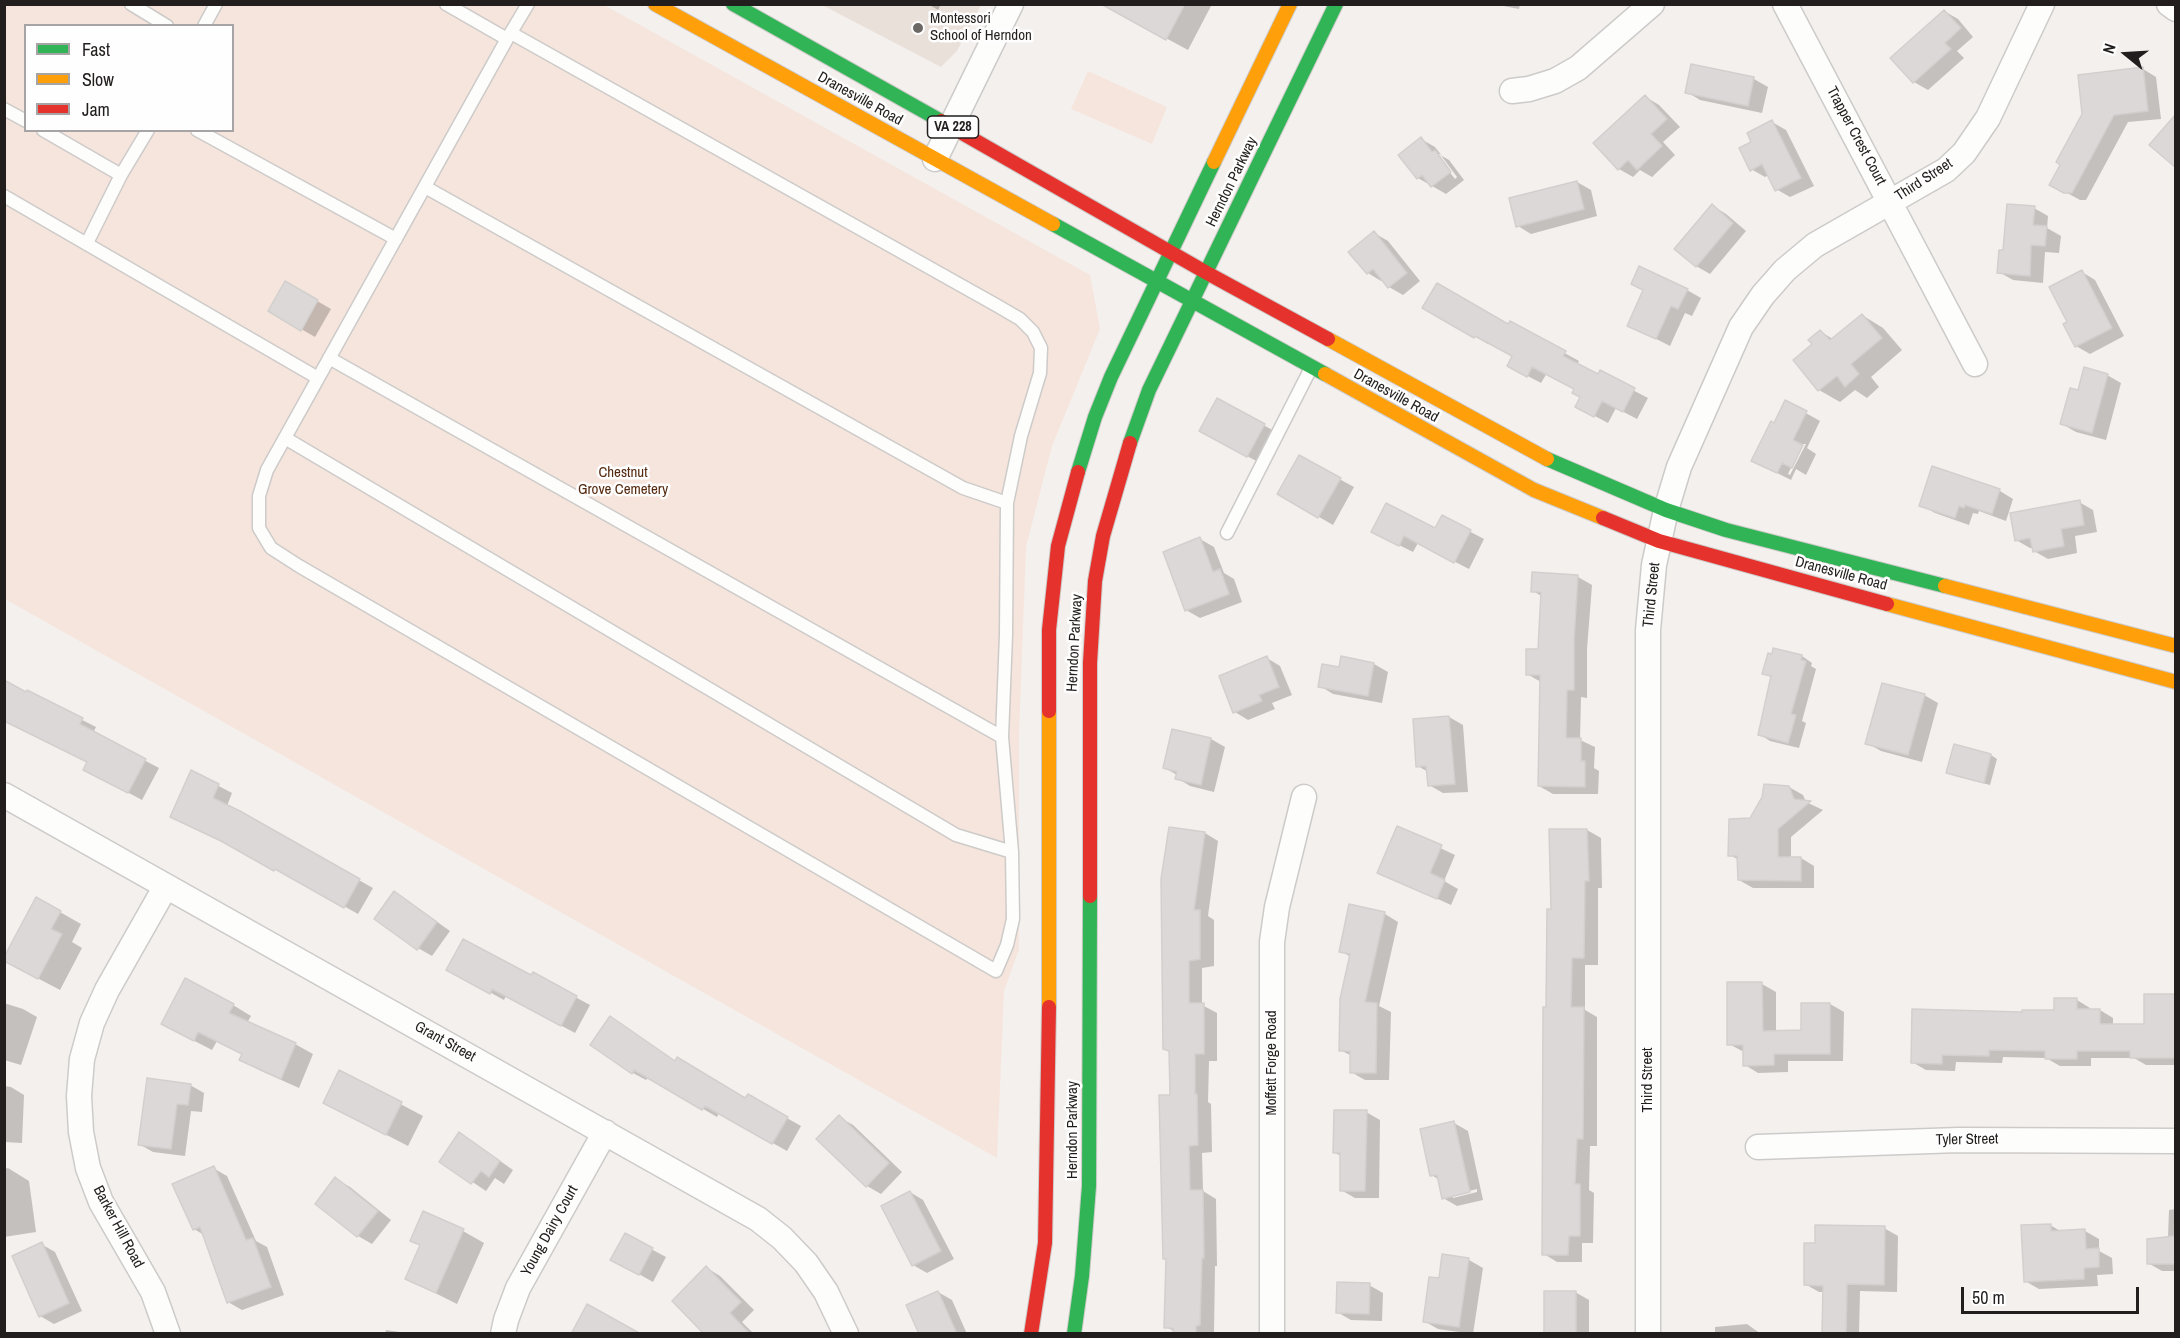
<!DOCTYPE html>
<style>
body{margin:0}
#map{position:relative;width:2180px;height:1338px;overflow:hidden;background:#f4f0ee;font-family:"Archivo Narrow",sans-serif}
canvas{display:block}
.frame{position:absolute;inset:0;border:6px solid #211e1d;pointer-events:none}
.legend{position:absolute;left:24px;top:24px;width:210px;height:108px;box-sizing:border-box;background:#fefefe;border:2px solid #a6a4a4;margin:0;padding:8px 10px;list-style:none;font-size:18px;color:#211e1d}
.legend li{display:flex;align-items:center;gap:12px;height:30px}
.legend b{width:30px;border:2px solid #a6a4a4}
.north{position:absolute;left:2096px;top:24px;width:60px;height:60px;-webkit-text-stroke:4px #fefefe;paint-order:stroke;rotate:288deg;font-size:16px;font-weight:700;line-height:24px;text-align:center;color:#211e1d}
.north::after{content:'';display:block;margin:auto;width:21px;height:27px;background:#211e1d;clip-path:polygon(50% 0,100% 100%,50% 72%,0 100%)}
.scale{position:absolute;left:1961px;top:1287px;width:178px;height:27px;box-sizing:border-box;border:3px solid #211e1d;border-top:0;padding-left:8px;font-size:18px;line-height:21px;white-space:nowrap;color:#211e1d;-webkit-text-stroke:4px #fefefe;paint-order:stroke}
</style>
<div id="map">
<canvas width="2180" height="1338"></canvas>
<div class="frame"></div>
<ul class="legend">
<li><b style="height:8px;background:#30b455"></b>Fast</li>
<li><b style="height:8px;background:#ff9f0a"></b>Slow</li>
<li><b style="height:8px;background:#e5322d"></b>Jam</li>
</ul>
<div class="north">N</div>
<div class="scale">50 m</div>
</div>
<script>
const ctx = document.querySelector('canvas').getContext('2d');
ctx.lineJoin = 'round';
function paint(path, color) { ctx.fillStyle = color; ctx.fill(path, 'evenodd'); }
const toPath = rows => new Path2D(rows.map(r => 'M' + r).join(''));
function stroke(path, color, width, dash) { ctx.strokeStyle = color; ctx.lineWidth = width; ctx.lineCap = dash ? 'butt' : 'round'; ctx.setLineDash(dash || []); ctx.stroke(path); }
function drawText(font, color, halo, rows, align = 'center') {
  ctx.font = font + ' "Archivo Narrow",sans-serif'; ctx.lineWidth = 5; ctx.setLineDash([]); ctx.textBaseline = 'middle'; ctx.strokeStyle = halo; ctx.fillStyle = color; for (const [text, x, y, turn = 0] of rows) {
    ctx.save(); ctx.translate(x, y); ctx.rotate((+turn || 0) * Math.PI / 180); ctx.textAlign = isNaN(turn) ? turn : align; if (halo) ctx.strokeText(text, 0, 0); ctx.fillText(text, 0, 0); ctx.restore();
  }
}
const built = toPath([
 [822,5,981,5,957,51,941,67]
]);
const green = toPath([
 [5,5,604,5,1090,275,1100,329,1052,446,1026,547,1019,734,1019,949,1004,991,997,1158,5,599],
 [26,26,232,26,232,130,26,130],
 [1088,71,1167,107,1152,144,1071,109]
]);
const shadow = toPath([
 [928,4,941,4,938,10],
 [1103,4,1208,4,1211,6,1188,50],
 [1498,5,1498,4,1520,4,1519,9],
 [1944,11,1958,19,1973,37,1957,51,1964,58,1928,90,1914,82,1893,58],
 [1692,66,1754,79,1768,87,1762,113,1700,100,1687,92],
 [2143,69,2156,77,2161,119,2128,122,2086,200,2080,200,2051,184],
 [1646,97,1659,105,1680,127,1663,142,1675,155,1652,177,1640,170,1633,177,1619,169],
 [2176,117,2176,165,2152,144],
 [1772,122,1786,130,1814,186,1790,197,1776,189,1769,175,1765,177,1751,169,1753,142],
 [1421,139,1435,147,1442,156,1449,160,1464,180,1446,194,1418,178,1400,155],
 [1436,154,1440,154,1457,177,1455,179],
 [1577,182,1591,190,1597,216,1531,234,1518,226],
 [1713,206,1726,214,1746,231,1710,274,1696,266],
 [2034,208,2048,216,2047,228,2061,236,2059,253,2045,252,2043,283,2013,280,1999,272,2004,251],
 [1374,233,1388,241,1420,281,1403,295,1389,287,1384,279,1381,281,1368,273],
 [2082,272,2095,280,2124,336,2090,354,2076,346],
 [286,283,331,309,315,337,270,311],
 [1644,290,1687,290,1701,298,1692,316,1685,313,1670,346,1629,325],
 [1424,307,1508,326,1510,323,1579,361,1577,365,1599,377,1600,373,1648,398,1637,419,1616,408,1608,423,1591,414,1576,389,1547,373,1541,383,1522,373,1514,355,1490,342,1488,344],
 [1862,315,1883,328,1902,350,1871,377,1879,387,1867,398,1855,390,1840,402,1819,390,1821,332,1833,339],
 [2107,375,2121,383,2106,440,2076,432,2062,424,2079,392],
 [1217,400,1278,433,1262,464,1215,439],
 [1786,402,1820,421,1807,448,1816,454,1806,475,1796,469,1791,480,1767,468,1775,424],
 [1802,444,1806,444,1790,475,1788,474],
 [1299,457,1354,487,1333,525,1279,494],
 [1933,468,2000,491,2013,499,2006,521,1979,511,1978,514,1973,513,1969,525,1935,513,1921,505],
 [2079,502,2093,510,2097,532,2075,536,2077,553,2048,559,2034,551,2034,548,2030,548,2016,540],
 [1442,517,1484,539,1469,569,1418,543,1413,552,1387,539,1435,530],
 [1200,539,1214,547,1224,573,1234,579,1242,602,1200,618,1186,610],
 [1578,577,1592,585,1587,649,1587,698,1581,697,1580,740,1595,747,1594,768,1599,771,1598,794,1553,794,1539,786,1541,682,1527,674,1540,650,1543,597,1533,591],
 [1802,656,1812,663,1811,666,1816,669,1802,721,1806,723,1799,748,1770,741,1759,734,1772,678,1764,673],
 [1267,658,1280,666,1292,695,1272,703,1275,709,1248,720,1235,712],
 [1374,664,1388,672,1382,703,1333,694,1320,686,1340,668],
 [27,692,96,727,93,733,159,768,142,800,99,777,89,762,26,694],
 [1924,695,1938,703,1922,762,1881,751,1867,743],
 [1449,717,1463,725,1468,792,1443,793,1429,785,1428,772,1418,766],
 [1173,731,1211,739,1225,747,1214,792,1190,786,1177,778,1177,775,1165,768],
 [1991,755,1997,759,1990,785,1955,776,1948,773],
 [192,772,232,793,227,806,373,888,358,914,290,876,289,877,237,848,172,816],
 [1789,787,1803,795,1806,802,1823,810,1791,837,1791,858,1801,858,1814,866,1814,888,1753,888,1739,880,1739,860,1730,855,1764,798],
 [1398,828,1455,855,1444,881,1458,889,1451,905,1379,872],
 [1587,830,1601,838,1602,888,1598,888,1598,965,1585,965,1585,1010,1597,1017,1597,1146,1590,1146,1589,1190,1594,1193,1593,1243,1582,1243,1582,1262,1557,1262,1544,1254,1548,1009,1552,910],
 [1205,833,1218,841,1208,916,1214,920,1214,966,1202,968,1202,1005,1217,1013,1217,1061,1209,1061,1208,1102,1211,1104,1212,1152,1202,1153,1203,1191,1216,1199,1217,1266,1215,1266,1214,1333,1174,1334,1174,1331,1166,1327,1167,1260,1164,1258,1171,1096,1171,1052],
 [408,901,450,931,432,956,418,948],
 [60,912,81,924,72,942,82,948,60,990,26,972],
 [1385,914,1398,922,1379,1006,1391,1012,1389,1080,1365,1080,1351,1072,1352,1056,1340,1050,1351,957,1340,951],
 [533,974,590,1005,575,1033,506,996,504,1000,462,977,531,977],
 [1762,984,1776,992,1776,1032,1803,1032,1830,1004,1844,1012,1843,1061,1788,1061,1788,1072,1758,1073,1745,1065,1744,1052,1729,1044],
 [2145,995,2176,995,2176,1065,2146,1065,2134,1058,2091,1058,2091,1066,2060,1066,2046,1058,2003,1057,2002,1063,1956,1062,1955,1071,1926,1070,1912,1062,2023,1014,2055,1012,2077,1000,2090,1008,2090,1010,2100,1010,2113,1018,2113,1025,2145,1025],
 [4,1003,23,1009,37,1017,21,1065,4,1060],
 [233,1005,251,1016,247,1023,295,1044,313,1054,299,1088,259,1070,241,1060,243,1055,217,1041,212,1050,181,1034],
 [610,1018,676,1062,746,1100,748,1096,801,1126,787,1151,719,1113,717,1117,649,1077,646,1080,633,1073],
 [340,1072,423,1116,408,1146,346,1114],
 [190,1085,204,1093,202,1112,191,1111,185,1156,153,1152,139,1144],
 [4,1086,11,1087,24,1095,22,1143,4,1142],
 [1366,1112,1380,1120,1379,1198,1355,1198,1341,1190,1342,1157,1334,1152],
 [839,1117,853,1125,902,1172,881,1194,867,1186,818,1139],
 [1454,1123,1468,1131,1483,1200,1457,1206,1443,1198,1439,1180,1432,1175],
 [1477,1189,1477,1192,1453,1198,1453,1195],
 [473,1142,513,1170,504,1184,495,1178,486,1191,441,1161],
 [8,1168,29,1181,36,1232,4,1237,4,1169],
 [213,1168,227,1176,256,1241,267,1247,284,1295,242,1310,228,1302,204,1235,194,1229],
 [336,1179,350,1187,391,1220,372,1244,358,1236,317,1204],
 [910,1192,923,1200,954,1259,927,1273,913,1265],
 [2176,1209,2176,1271,2162,1271,2148,1263,2168,1238,2169,1210],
 [424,1213,463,1231,484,1243,457,1304,407,1279,421,1246],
 [2050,1225,2062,1232,2085,1231,2099,1239,2099,1251,2112,1258,2113,1274,2097,1275,2098,1286,2039,1289,2025,1281],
 [1884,1228,1898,1236,1897,1292,1860,1291,1859,1334,1824,1334,1824,1292,1819,1292,1805,1284,1817,1245],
 [625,1235,666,1257,653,1282,612,1259],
 [41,1244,55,1252,82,1311,54,1324,40,1316],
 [1443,1256,1469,1260,1483,1268,1473,1334,1438,1329,1424,1321,1440,1280],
 [707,1268,720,1276,754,1310,742,1322,754,1334,706,1334],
 [1369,1285,1383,1293,1382,1321,1351,1320,1337,1312],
 [938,1292,952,1300,967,1334,920,1334],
 [1575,1292,1589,1300,1589,1334,1546,1333],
 [1747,1324,1761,1334,1715,1334,1715,1327],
 [386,1330,413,1334,385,1334]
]);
const building = toPath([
 [1101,4,1185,4,1166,40,1101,4],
 [1944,10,1961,28,1945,43,1951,49,1913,83,1890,58,1944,10],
 [1691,64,1754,77,1748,106,1685,93,1691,64],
 [2143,67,2148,111,2114,115,2072,193,2064,193,2049,185,2060,165,2056,162,2082,114,2078,75,2143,67],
 [1645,95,1667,119,1651,134,1662,146,1637,170,1628,160,1618,170,1593,143,1645,95],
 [2175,115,2175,167,2149,145,2175,115],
 [1772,120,1801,178,1775,191,1762,164,1750,171,1739,148,1751,142,1747,133,1772,120],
 [1421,137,1432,152,1435,150,1451,172,1431,187,1422,175,1417,179,1398,155,1421,137],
 [1577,181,1584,209,1516,227,1509,198,1577,181],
 [1712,204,1733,223,1696,267,1674,249,1712,204],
 [2007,204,2035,206,2033,225,2047,226,2045,246,2031,245,2030,276,1997,273,1999,250,2003,250,2007,204],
 [1374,231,1407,273,1388,288,1373,269,1367,274,1348,252,1374,231],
 [1639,266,1688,289,1678,309,1671,306,1656,339,1627,326,1643,290,1631,284,1639,266],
 [2082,270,2112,328,2075,347,2063,324,2067,322,2049,287,2082,270],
 [285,281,318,300,301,331,268,311,285,281],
 [1437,283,1508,324,1510,321,1566,351,1563,356,1598,374,1600,370,1635,388,1623,412,1602,401,1594,417,1575,407,1580,397,1572,393,1574,389,1532,367,1527,377,1507,366,1512,356,1475,336,1474,338,1422,308,1437,283],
 [1862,314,1882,338,1851,364,1859,374,1845,387,1837,376,1818,391,1793,360,1812,344,1808,340,1820,330,1830,340,1862,314],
 [2084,367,2108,374,2092,433,2060,424,2070,388,2078,390,2084,367],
 [1217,398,1265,424,1247,457,1199,431,1217,398],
 [1785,400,1807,411,1793,440,1803,445,1792,468,1782,463,1777,473,1751,461,1771,421,1774,423,1785,400],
 [1299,455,1341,478,1318,518,1277,494,1299,455],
 [1932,466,2000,489,1992,514,1965,505,1964,508,1959,506,1955,518,1919,506,1932,466],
 [2080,500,2084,525,2061,529,2064,546,2033,552,2030,538,2015,541,2010,513,2080,500],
 [1386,503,1435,528,1442,515,1471,530,1454,563,1404,536,1399,546,1371,532,1386,503],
 [1200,537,1213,572,1220,569,1229,594,1185,611,1163,552,1200,537],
 [1532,572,1578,575,1574,640,1574,690,1567,690,1566,738,1581,738,1581,761,1585,761,1585,787,1538,786,1540,675,1526,675,1526,649,1538,649,1541,592,1531,592,1532,572],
 [1773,648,1802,655,1801,660,1806,661,1791,714,1796,715,1788,743,1758,735,1771,676,1762,674,1768,653,1772,654,1773,648],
 [1267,656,1279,687,1259,695,1262,701,1233,713,1219,676,1267,656],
 [1341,656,1374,663,1368,696,1318,687,1322,664,1339,667,1341,656],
 [4,680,26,692,27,690,83,718,80,724,146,759,128,793,83,770,87,762,4,721,4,680],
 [1882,683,1925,694,1908,755,1865,744,1882,683],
 [1449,716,1455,784,1428,786,1426,766,1416,767,1413,719,1449,716],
 [1172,729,1211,738,1201,785,1175,779,1177,772,1163,768,1172,729],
 [1954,744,1991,754,1984,783,1946,773,1954,744],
 [191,770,219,784,213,798,240,811,360,879,344,908,275,869,274,871,221,841,170,817,191,770],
 [1764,784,1789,786,1794,799,1811,801,1778,829,1778,857,1801,857,1801,881,1738,880,1737,856,1728,856,1729,819,1750,818,1762,797,1764,784],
 [1397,826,1442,845,1430,873,1445,880,1437,899,1377,873,1397,826],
 [1169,827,1205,832,1194,910,1200,910,1200,959,1189,961,1189,1003,1204,1003,1204,1054,1195,1054,1195,1094,1197,1094,1198,1145,1189,1146,1190,1190,1203,1190,1204,1258,1202,1258,1200,1325,1196,1326,1196,1334,1173,1334,1173,1328,1164,1328,1166,1259,1163,1259,1159,1095,1170,1095,1169,1051,1163,1049,1161,879,1169,827],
 [1549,829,1587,829,1589,881,1585,881,1584,958,1572,958,1571,1007,1584,1007,1583,1139,1577,1139,1575,1184,1580,1184,1580,1236,1569,1236,1568,1255,1542,1255,1543,1007,1546,1007,1547,909,1551,909,1549,829],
 [394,891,437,922,417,950,374,919,394,891],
 [36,897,61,911,51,929,62,934,38,979,4,961,4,957,36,897],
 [1349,904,1385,912,1365,1002,1377,1003,1376,1073,1350,1073,1350,1051,1339,1051,1340,999,1350,954,1339,952,1349,904],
 [463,939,531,975,533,972,577,996,561,1026,492,989,490,994,446,970,463,939],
 [185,978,234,1004,229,1013,296,1043,281,1079,239,1060,242,1054,198,1032,194,1041,161,1024,185,978],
 [1727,982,1762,982,1763,1031,1801,1030,1801,1003,1830,1003,1830,1054,1774,1054,1774,1065,1743,1066,1743,1045,1727,1045,1727,982],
 [2144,994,2175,994,2175,1058,2130,1058,2130,1051,2077,1051,2077,1059,2045,1059,2045,1051,1989,1050,1989,1056,1942,1055,1942,1064,1911,1063,1912,1009,2022,1012,2022,1010,2054,1010,2054,998,2077,998,2077,1009,2100,1009,2100,1024,2144,1024,2144,994],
 [610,1016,675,1061,677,1057,745,1098,748,1094,788,1117,772,1144,705,1106,702,1110,634,1070,632,1074,590,1045,610,1016],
 [339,1070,402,1102,386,1135,323,1103,339,1070],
 [147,1078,191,1084,188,1105,177,1104,171,1149,138,1145,147,1078],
 [1334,1110,1367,1110,1365,1191,1340,1191,1340,1153,1333,1153,1334,1110],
 [839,1115,889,1163,866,1187,816,1139,839,1115],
 [1454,1121,1470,1192,1442,1199,1437,1175,1430,1176,1420,1129,1454,1121],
 [459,1132,500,1161,489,1177,481,1171,471,1184,439,1162,459,1132],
 [214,1166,246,1240,253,1238,271,1287,227,1303,200,1227,193,1230,172,1184,214,1166],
 [335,1177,378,1211,357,1237,315,1204,335,1177],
 [910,1191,941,1251,912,1266,881,1206,910,1191],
 [423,1211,464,1229,436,1293,405,1279,420,1245,410,1241,423,1211],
 [2051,1224,2051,1231,2085,1229,2086,1249,2099,1248,2099,1267,2084,1268,2084,1279,2024,1282,2021,1225,2051,1224],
 [1815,1225,1885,1226,1884,1285,1847,1284,1846,1334,1822,1334,1823,1286,1804,1285,1804,1243,1815,1243,1815,1225],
 [625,1233,653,1248,639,1275,610,1260,625,1233],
 [2175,1236,2175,1264,2147,1264,2147,1239,2175,1236],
 [42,1242,69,1303,39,1317,12,1256,42,1242],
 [1442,1254,1469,1258,1459,1327,1423,1322,1429,1277,1439,1278,1442,1254],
 [706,1266,741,1302,730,1313,750,1334,704,1334,672,1301,706,1266],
 [1337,1282,1370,1283,1369,1314,1336,1313,1337,1282],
 [938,1291,957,1334,919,1334,906,1305,938,1291],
 [1544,1291,1576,1291,1576,1333,1544,1333,1544,1291],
 [587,1304,641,1334,571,1334,587,1304]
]);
const lane = toPath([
 [131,4,167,26],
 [446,4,507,39],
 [204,26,216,4],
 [511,33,996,305,1020,319,1033,332,1041,348,1040,373,1021,436,1007,503,1006,635,1002,737,1012,852,1013,919,1007,945,996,971,299,566,271,548,259,528,259,496,267,470,507,39,528,4],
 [4,109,26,121],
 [43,130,121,175],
 [197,130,396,239],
 [425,187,963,488,1007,503],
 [4,196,318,378],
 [87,243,121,175,148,130],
 [329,358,1002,737],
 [285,438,956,835,1012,852],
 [1227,533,1311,368]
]);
const street = toPath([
 [1785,4,1975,364],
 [2169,4,2176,9],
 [1512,91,1529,89,1555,81,1578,68,1652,4],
 [935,159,1011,4],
 [4,795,758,1219,782,1238,806,1263,826,1292,846,1334],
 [166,886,107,990,92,1023,82,1059,79,1096,81,1132,88,1168,101,1202,153,1292,168,1334],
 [1758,1147,1959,1140,2176,1141],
 [503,1334,506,1320,518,1288,605,1132],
 [1272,1334,1272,942,1277,907,1304,797],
 [1648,1334,1648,630,1654,565,1666,510,1679,467,1741,327,1763,295,1785,270,1815,245,1946,170,1964,153,1988,118,2042,4]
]);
const fast = toPath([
 [733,4,941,121],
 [1053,224,1325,374],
 [1130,443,1149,390,1336,4],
 [1547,459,1666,510,1726,530,1945,586],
 [1078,472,1095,417,1111,377,1214,162],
 [1074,1334,1082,1276,1089,1186,1090,896]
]);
const slow = toPath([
 [655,4,1053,224],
 [1214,162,1290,4],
 [1328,339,1547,459],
 [1325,374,1534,490,1603,518],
 [1945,586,2176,646],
 [1887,604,2176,682],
 [1049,711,1049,1007]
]);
const jam = toPath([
 [941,121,1207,273,1328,339],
 [1603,518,1659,541,1887,604],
 [1049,711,1049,630,1058,546,1078,472],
 [1090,896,1090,663,1095,581,1103,536,1130,443],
 [1031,1334,1045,1243,1049,1007]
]);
const markers = [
 [918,28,6,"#6b6866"]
];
const shields = [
 [953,127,51]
];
const shieldNames = [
 ["VA 228",953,127]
];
const poiNames = [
 ["Montessori",930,19],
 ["School of Herndon",930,36]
];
const streetNames = [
 ["Dranesville Road",860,99,29],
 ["Trapper Crest Court",1856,136,62],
 ["Third Street",1924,180,-33],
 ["Herndon Parkway",1232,182,-64],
 ["Dranesville Road",1396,396,29],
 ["Dranesville Road",1841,574,15],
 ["Third Street",1652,595,-84],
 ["Herndon Parkway",1075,643,-87],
 ["Grant Street",445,1042,29],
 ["Moffett Forge Road",1272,1063,-90],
 ["Third Street",1648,1080,-90],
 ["Herndon Parkway",1073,1130,-90],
 ["Tyler Street",1967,1140,-1],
 ["Barker Hill Road",118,1227,62],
 ["Young Dairy Court",550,1231,-61]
];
const parkNames = [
 ["Chestnut",623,473],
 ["Grove Cemetery",623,490]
];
paint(built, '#eae0da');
paint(green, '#f6e5dc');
paint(shadow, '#0003');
paint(building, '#dcd8d7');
stroke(building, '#d2d0ce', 1.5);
stroke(lane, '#cdcbc9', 15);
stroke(street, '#cdcbc9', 27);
stroke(fast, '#cdcbc9', 16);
stroke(slow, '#cdcbc9', 16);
stroke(jam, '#cdcbc9', 16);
stroke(lane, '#fdfdfc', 12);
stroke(street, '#fdfdfc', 24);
stroke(fast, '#30b455', 14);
stroke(slow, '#ff9f0a', 14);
stroke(jam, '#e5322d', 14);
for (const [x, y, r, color] of markers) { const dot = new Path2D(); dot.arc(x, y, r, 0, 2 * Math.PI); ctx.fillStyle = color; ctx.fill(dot); stroke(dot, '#fefefe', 2); }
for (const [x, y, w] of shields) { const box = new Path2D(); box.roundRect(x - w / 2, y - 11, w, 22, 4.5); ctx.fillStyle = '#fefefe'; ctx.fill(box); stroke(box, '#211e1d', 1.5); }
drawText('bold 14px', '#211e1d', null, shieldNames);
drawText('15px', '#211e1d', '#fefefe', poiNames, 'left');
drawText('15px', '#211e1d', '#fefefe', streetNames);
drawText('15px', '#55290f', '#fefefe', parkNames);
</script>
